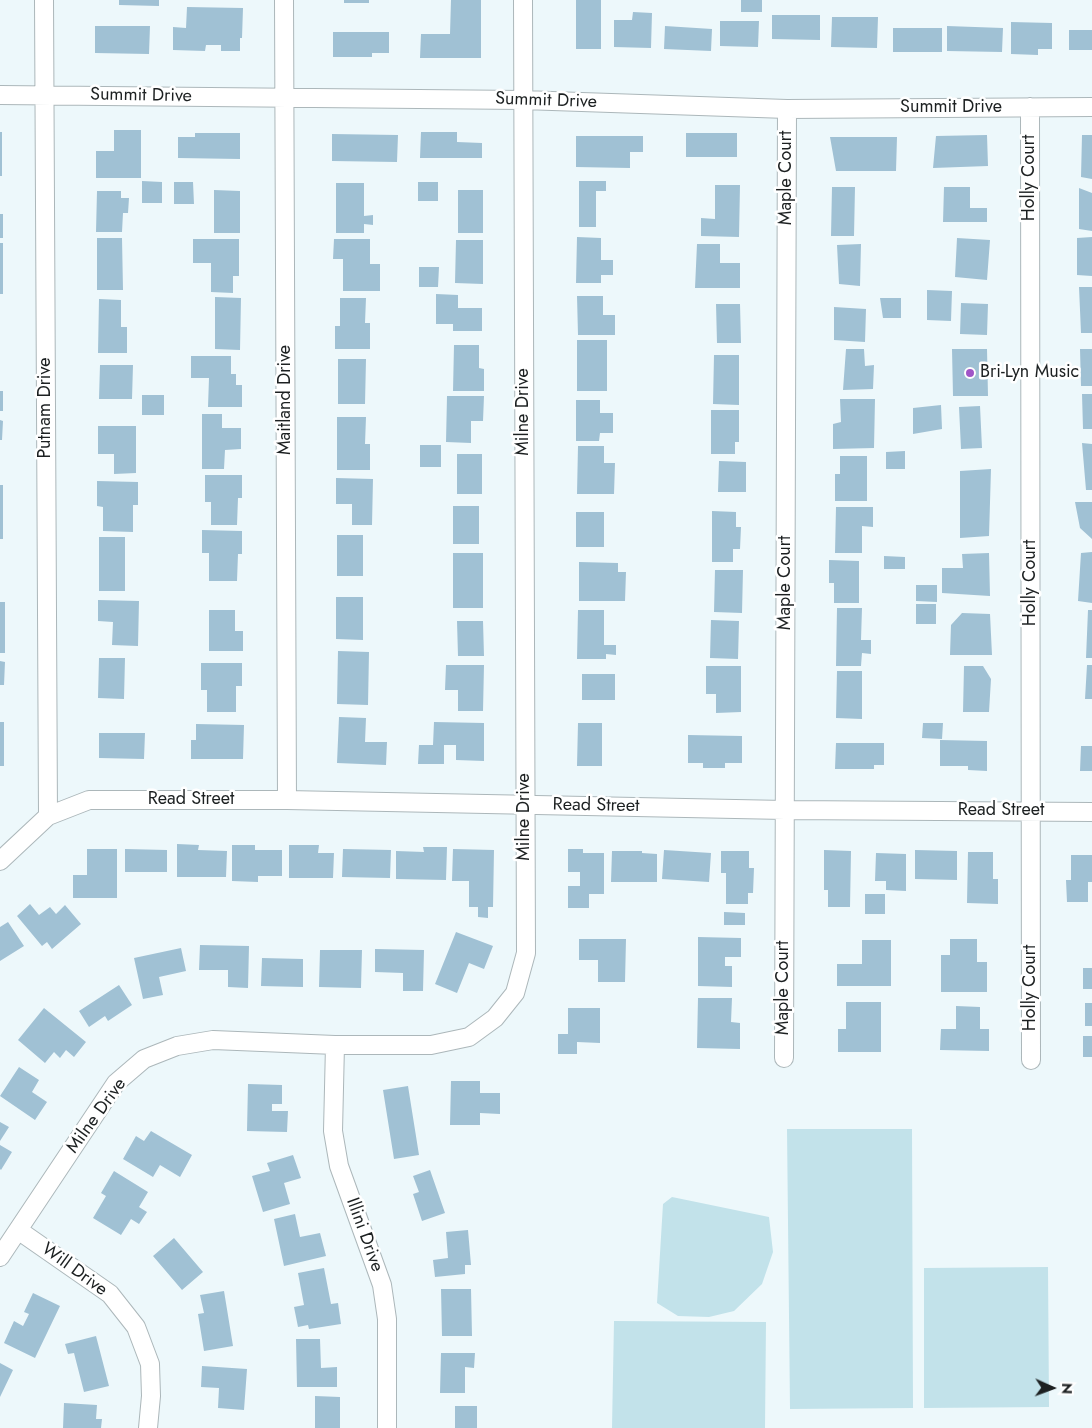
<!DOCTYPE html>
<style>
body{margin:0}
#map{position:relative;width:1092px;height:1428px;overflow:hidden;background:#edf8fb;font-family:Jost,sans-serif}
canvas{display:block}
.north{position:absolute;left:1027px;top:1363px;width:50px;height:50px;-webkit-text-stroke:4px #fff;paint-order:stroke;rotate:92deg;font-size:14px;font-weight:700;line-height:20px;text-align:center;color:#1c2021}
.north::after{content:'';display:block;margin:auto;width:18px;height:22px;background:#1c2021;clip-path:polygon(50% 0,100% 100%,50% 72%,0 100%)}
</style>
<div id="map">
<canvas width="1092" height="1428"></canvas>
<div class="north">N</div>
</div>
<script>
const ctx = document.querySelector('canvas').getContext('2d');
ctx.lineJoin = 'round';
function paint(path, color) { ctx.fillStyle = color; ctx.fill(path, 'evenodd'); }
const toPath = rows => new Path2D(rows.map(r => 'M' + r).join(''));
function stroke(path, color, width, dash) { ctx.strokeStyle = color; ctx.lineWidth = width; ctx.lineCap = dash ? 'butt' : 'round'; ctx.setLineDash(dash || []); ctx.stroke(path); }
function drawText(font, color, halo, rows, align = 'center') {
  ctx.font = font + ' Jost,sans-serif'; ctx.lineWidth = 5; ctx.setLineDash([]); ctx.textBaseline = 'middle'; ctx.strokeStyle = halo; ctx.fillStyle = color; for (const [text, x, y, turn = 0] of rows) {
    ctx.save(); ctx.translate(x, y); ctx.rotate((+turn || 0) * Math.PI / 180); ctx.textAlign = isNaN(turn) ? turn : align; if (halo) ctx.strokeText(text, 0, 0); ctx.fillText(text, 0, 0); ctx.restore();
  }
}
const green = toPath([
 [787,1129,912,1129,913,1408,790,1409],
 [672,1197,769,1217,773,1252,762,1284,734,1311,709,1317,678,1316,657,1303,663,1204],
 [1048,1267,1049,1407,924,1408,924,1268],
 [614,1321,766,1322,765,1428,612,1428]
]);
const building = toPath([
 [119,0,159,0,159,6,119,5],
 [344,0,369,0,369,3,344,3],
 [451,0,481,0,481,58,420,58,421,34,450,34],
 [576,0,601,0,601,49,576,49],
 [741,0,762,0,762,12,741,12],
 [187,7,243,8,242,38,240,38,240,51,221,51,221,45,206,45,205,51,173,50,173,27,186,28],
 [633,12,652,13,651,48,614,47,614,20,632,20],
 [772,15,820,15,820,40,772,39],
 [832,17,878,17,877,48,831,47],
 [720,21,759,21,758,47,720,46],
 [1011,22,1052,23,1052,49,1038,49,1038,55,1011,54],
 [95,26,150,26,149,54,95,53],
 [665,26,712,29,711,51,664,49],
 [947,26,1003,28,1002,52,947,51],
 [893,28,942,28,942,52,893,52],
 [1069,30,1092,30,1092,50,1069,50],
 [333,32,389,32,389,53,372,53,372,57,333,57],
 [114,130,141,130,141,178,96,178,96,151,114,151],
 [0,132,2,132,2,176,0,176],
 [421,132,457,132,457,142,482,143,482,158,420,158],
 [195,133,240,133,240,159,178,158,178,137,195,137],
 [686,133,737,133,737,157,686,157],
 [332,134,398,135,397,162,332,161],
 [987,135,988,166,933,168,936,136],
 [1082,135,1092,135,1092,179,1081,177],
 [576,136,643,136,643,152,630,152,630,168,576,167],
 [830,137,897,137,896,171,836,171],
 [142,181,162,182,162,203,142,203],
 [579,181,606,181,606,191,596,191,596,227,579,227],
 [174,182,193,182,194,204,174,204],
 [418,182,438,182,438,201,418,201],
 [336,183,364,183,364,216,373,215,373,225,364,224,364,233,336,233],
 [715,185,740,185,739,237,701,236,701,218,715,219],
 [832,187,855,187,854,236,831,236],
 [944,187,970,187,970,208,987,208,987,222,943,222],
 [1079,188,1092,193,1092,231,1079,229],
 [214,190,240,191,240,233,214,233],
 [458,190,483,190,483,233,458,233],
 [97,191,121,191,121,198,129,198,128,213,123,213,122,232,96,232],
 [0,214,3,214,3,238,0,238],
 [577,237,601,238,601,260,613,260,613,275,601,275,601,283,576,283],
 [1092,237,1092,276,1077,275,1077,238],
 [97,238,122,238,123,290,97,290],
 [957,238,990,240,987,280,955,277],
 [193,239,239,239,239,276,233,276,233,293,211,292,211,263,193,263],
 [334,239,370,239,370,264,380,264,380,291,343,291,343,259,333,259],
 [456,240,483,240,483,284,455,283],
 [0,243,3,243,3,294,0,294],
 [697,244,720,244,720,263,740,263,740,288,695,288],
 [861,244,860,286,839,284,837,245],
 [419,267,439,267,438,287,419,287],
 [1079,287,1092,287,1092,333,1081,333],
 [927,290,952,291,951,321,927,320],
 [436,294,458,295,458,308,482,308,482,331,453,331,453,324,436,324],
 [577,296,603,296,603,315,615,315,615,335,578,335],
 [215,297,241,298,240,350,215,349],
 [340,298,366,298,365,323,370,323,370,349,335,349,335,326,340,326],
 [880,298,901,298,901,318,883,318],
 [99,299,121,300,121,327,127,327,127,353,98,353],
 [961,303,988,304,987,335,960,334],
 [716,304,740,304,741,343,717,343],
 [834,307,866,309,865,342,834,340],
 [577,340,607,340,607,391,577,391],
 [454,345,479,345,479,368,484,369,484,391,453,391],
 [846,349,864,349,865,366,874,365,873,389,843,390],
 [952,349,987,349,988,396,953,396],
 [1080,349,1092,349,1092,386,1081,386],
 [714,355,739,355,739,405,713,404],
 [191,356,231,356,231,374,236,374,236,385,242,385,242,407,208,407,209,378,191,378],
 [338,359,366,359,365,404,338,404],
 [100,365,133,365,132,399,99,399],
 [0,391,3,391,3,411,0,411],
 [1082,394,1092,394,1092,429,1083,429],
 [142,395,164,395,164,415,142,415],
 [447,396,484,396,483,421,471,421,471,443,446,442],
 [840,399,875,399,874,448,833,449,833,424,841,422],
 [576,400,600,400,600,413,613,413,613,433,600,433,599,441,576,441],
 [941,405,942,429,913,434,913,408],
 [980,406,982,448,961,449,959,407],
 [711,410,739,410,739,442,735,442,735,454,711,454],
 [202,414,222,414,222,428,241,428,241,449,225,450,224,469,202,469],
 [337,417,366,417,365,444,370,444,370,470,337,470],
 [0,420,3,421,2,440,0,440],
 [98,426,136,426,136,473,114,474,114,454,98,454],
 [1082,443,1092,444,1092,490,1086,490],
 [420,445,441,445,441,467,420,467],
 [578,446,604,446,604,463,615,463,614,494,577,494],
 [905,451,905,469,886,469,886,452],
 [457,454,482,454,482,494,457,494],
 [840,456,867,456,867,501,835,501,835,474,840,474],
 [719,461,746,462,746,492,718,492],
 [991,469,989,536,960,538,960,471],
 [205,475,242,475,242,498,238,498,237,525,211,525,211,502,205,502],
 [336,478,373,479,372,525,352,525,352,504,336,504],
 [97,481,138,482,138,505,133,505,133,532,103,531,103,507,97,506],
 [0,485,3,485,3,539,0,539],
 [1075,502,1092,502,1092,539,1080,528],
 [453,506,479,506,479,544,453,544],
 [836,507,873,507,873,527,862,526,862,553,835,553],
 [712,511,736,512,736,527,741,527,740,549,733,549,733,562,712,562],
 [576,512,604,512,604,547,576,547],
 [202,530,242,531,242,554,238,554,237,581,209,581,209,553,202,553],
 [337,535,363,535,363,576,337,576],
 [99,537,125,537,125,591,99,591],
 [1092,552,1092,603,1078,601,1081,553],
 [453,553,483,553,483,608,453,608],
 [989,553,990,596,942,593,942,568,963,568,962,554],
 [884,556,905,557,905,569,884,569],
 [829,560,859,561,859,603,834,603,834,583,829,583],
 [579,562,618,563,618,572,626,572,625,601,579,601],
 [715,570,743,570,742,613,714,612],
 [916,585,937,585,937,602,916,601],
 [336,597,363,597,363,640,336,639],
 [98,600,139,601,138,646,112,645,113,622,98,621],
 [0,602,5,602,5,653,0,653],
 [916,604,936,604,936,624,916,624],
 [837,608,862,608,861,640,871,640,871,654,862,653,861,666,836,666],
 [209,610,235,610,235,631,243,631,243,651,209,651],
 [578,610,604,610,604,645,616,645,616,655,606,654,606,659,577,659],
 [1088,610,1092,610,1092,658,1086,658],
 [962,613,990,614,992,655,950,655,951,625],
 [711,620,739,621,738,659,710,658],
 [457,621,483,621,484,656,458,656],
 [338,651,369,652,368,705,337,704],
 [99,658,125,658,124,699,98,698],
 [0,661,5,662,4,685,0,685],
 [201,663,242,663,242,686,236,686,236,712,207,712,207,690,201,690],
 [446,665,484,665,483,711,458,711,458,690,445,690],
 [1087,665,1092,665,1092,699,1085,699],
 [706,666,741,666,741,712,716,713,716,694,706,694],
 [964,666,983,666,991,679,989,712,963,712],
 [837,671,862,671,862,719,836,718],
 [582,674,615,674,615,700,582,700],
 [339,717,366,718,365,742,387,742,386,765,337,763],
 [0,722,4,722,4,766,0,766],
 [434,722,484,723,484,761,456,760,456,745,444,745,444,764,418,764,419,745,433,745],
 [578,723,602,723,602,766,577,766],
 [923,723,943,723,942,739,922,738],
 [196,724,244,725,243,759,191,759,191,740,196,740],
 [99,733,145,733,144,759,99,758],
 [688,735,742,736,742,763,725,763,725,768,703,768,703,763,688,763],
 [940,740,987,741,987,771,968,770,968,766,940,766],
 [836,743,884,743,884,765,874,765,874,769,835,769],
 [1081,746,1092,746,1092,771,1080,771],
 [177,844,199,845,198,850,227,851,226,877,177,877],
 [232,845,255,845,255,850,282,850,282,876,258,876,258,882,232,881],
 [289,845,319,845,318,853,334,853,333,878,289,878],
 [423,847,447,847,446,880,396,879,396,851,424,852],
 [87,849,117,849,117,898,73,898,73,875,87,875],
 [125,849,167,850,167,872,125,872],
 [343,849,391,850,390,878,342,877],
 [453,849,494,850,493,907,488,907,488,918,478,917,478,907,469,907,469,881,452,881],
 [568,849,583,849,583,853,604,853,604,894,589,894,589,908,568,908,568,886,580,886,580,872,568,872],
 [664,850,711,853,709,882,662,879],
 [824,850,851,851,850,907,828,907,828,890,824,890],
 [915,850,957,851,957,880,915,879],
 [612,851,642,851,642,853,657,854,657,882,611,882],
 [721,851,749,851,749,868,754,868,753,893,748,893,748,904,726,904,726,873,721,873],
 [968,852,993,852,993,879,998,879,998,904,967,903],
 [876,853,906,854,906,891,886,890,886,881,875,881],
 [1071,855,1092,855,1092,882,1088,882,1088,902,1067,902,1066,880,1071,880],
 [865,894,885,894,885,914,865,914],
 [30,904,39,915,50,907,56,914,65,905,81,924,52,949,47,942,42,946,17,916],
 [724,912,745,913,745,925,724,925],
 [8,922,24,946,0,961,0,927],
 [456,932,493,946,484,969,469,963,457,993,435,984],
 [698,937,741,938,741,957,725,957,725,966,732,966,732,987,698,986],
 [579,939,626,939,625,982,598,982,598,960,579,960],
 [950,939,977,939,977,962,987,962,987,992,941,992,941,955,950,955],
 [862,940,891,940,891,986,837,986,837,964,862,964],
 [200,945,249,946,248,988,228,987,228,970,199,970],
 [181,948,186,971,159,977,163,995,143,999,134,958],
 [375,949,424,950,423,991,403,991,403,973,375,972],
 [320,950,362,950,361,988,319,987],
 [262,958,303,959,303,987,261,986],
 [1083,968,1092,968,1092,989,1083,989],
 [119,985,132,1005,108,1021,105,1016,89,1027,79,1011],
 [698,998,732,998,731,1022,740,1023,740,1049,697,1048],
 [846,1002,881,1002,881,1052,838,1052,838,1029,846,1029],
 [1085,1003,1092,1003,1092,1026,1085,1026],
 [956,1006,980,1007,980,1029,989,1029,989,1051,940,1050,941,1029,956,1029],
 [44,1008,86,1042,74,1057,66,1050,60,1058,54,1052,45,1063,18,1040],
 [568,1008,600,1008,600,1043,577,1042,577,1054,558,1054,558,1034,568,1034],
 [1083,1036,1092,1036,1092,1057,1083,1057],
 [19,1067,39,1080,32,1092,47,1102,35,1120,0,1096],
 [451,1081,480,1081,480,1093,500,1093,500,1114,480,1113,480,1125,450,1125],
 [248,1084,282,1085,282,1104,272,1104,272,1111,288,1111,287,1132,247,1131],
 [408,1086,419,1155,394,1159,383,1090],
 [0,1122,9,1127,0,1141],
 [151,1131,192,1155,180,1177,160,1165,153,1177,123,1159,136,1136,144,1141],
 [0,1145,12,1152,1,1170,0,1169],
 [293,1155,301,1178,284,1183,290,1204,263,1212,252,1176,270,1171,267,1163],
 [430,1170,445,1213,422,1221,413,1194,419,1192,413,1176],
 [114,1171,148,1192,139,1207,147,1212,139,1224,131,1219,121,1235,93,1218,106,1196,101,1193],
 [295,1214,300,1237,320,1233,326,1256,284,1266,274,1219],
 [468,1230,471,1265,465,1265,465,1274,435,1277,433,1260,448,1258,446,1232],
 [174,1238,203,1272,182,1290,153,1256],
 [324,1268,331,1304,338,1303,341,1324,309,1329,308,1325,298,1327,294,1307,304,1305,298,1273],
 [441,1289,471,1289,472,1336,442,1336],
 [224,1291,233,1346,204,1351,198,1314,204,1313,200,1295],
 [33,1293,60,1306,35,1358,4,1343,14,1321,23,1326,29,1314,24,1312],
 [96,1336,109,1386,84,1392,74,1353,68,1354,65,1344],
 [296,1339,320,1339,321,1368,337,1367,337,1387,297,1387],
 [441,1353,475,1353,474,1368,465,1367,465,1393,440,1393],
 [0,1363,13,1370,0,1397],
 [202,1366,247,1369,244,1410,218,1408,219,1388,201,1387],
 [315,1396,340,1397,340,1428,315,1428],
 [64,1403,97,1405,96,1419,102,1419,101,1428,63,1428],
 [455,1406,477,1406,477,1428,455,1428]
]);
const minor = toPath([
 [44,0,48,816],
 [284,0,287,800],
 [0,95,523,100,787,109,1092,107],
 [1030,107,1031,1060],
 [0,861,48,816,89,800,287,800,785,810,1092,812],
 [335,1045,333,1131,339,1166,382,1285,387,1319,387,1428],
 [784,1058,787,109],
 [18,1230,110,1294,136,1327,150,1364,151,1396,148,1428],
 [0,1257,116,1083,144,1059,177,1046,213,1040,335,1045,431,1045,469,1037,495,1018,515,993,526,953,523,0]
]);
const markers = [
 [970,373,5,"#a055c7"]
];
const streetNames = [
 ["Summit Drive",141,96,1],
 ["Summit Drive",546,101,2],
 ["Summit Drive",951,108],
 ["Maple Court",787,178,-90],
 ["Holly Court",1030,178,-90],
 ["Maitland Drive",286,400,-90],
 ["Putnam Drive",46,408,-90],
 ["Milne Drive",524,412,-90],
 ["Maple Court",786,583,-90],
 ["Holly Court",1031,583,-90],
 ["Read Street",191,800],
 ["Read Street",596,806,1],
 ["Read Street",1001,811],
 ["Milne Drive",525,817,-90],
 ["Maple Court",784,988,-90],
 ["Holly Court",1031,988,-90],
 ["Milne Drive",97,1116,-54],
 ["Illini Drive",364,1235,70],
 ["Will Drive",74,1270,36]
];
const poiNames = [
 ["Bri-Lyn Music",980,373]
];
paint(green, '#c2e2ea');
paint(building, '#a0c1d4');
stroke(minor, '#acb7ba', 20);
stroke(minor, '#fff', 18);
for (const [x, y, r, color] of markers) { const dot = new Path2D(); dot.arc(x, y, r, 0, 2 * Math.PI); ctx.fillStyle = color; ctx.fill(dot); stroke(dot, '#fff', 2); }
drawText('18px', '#1c2021', '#fff', streetNames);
drawText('18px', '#1c2021', '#fff', poiNames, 'left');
</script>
